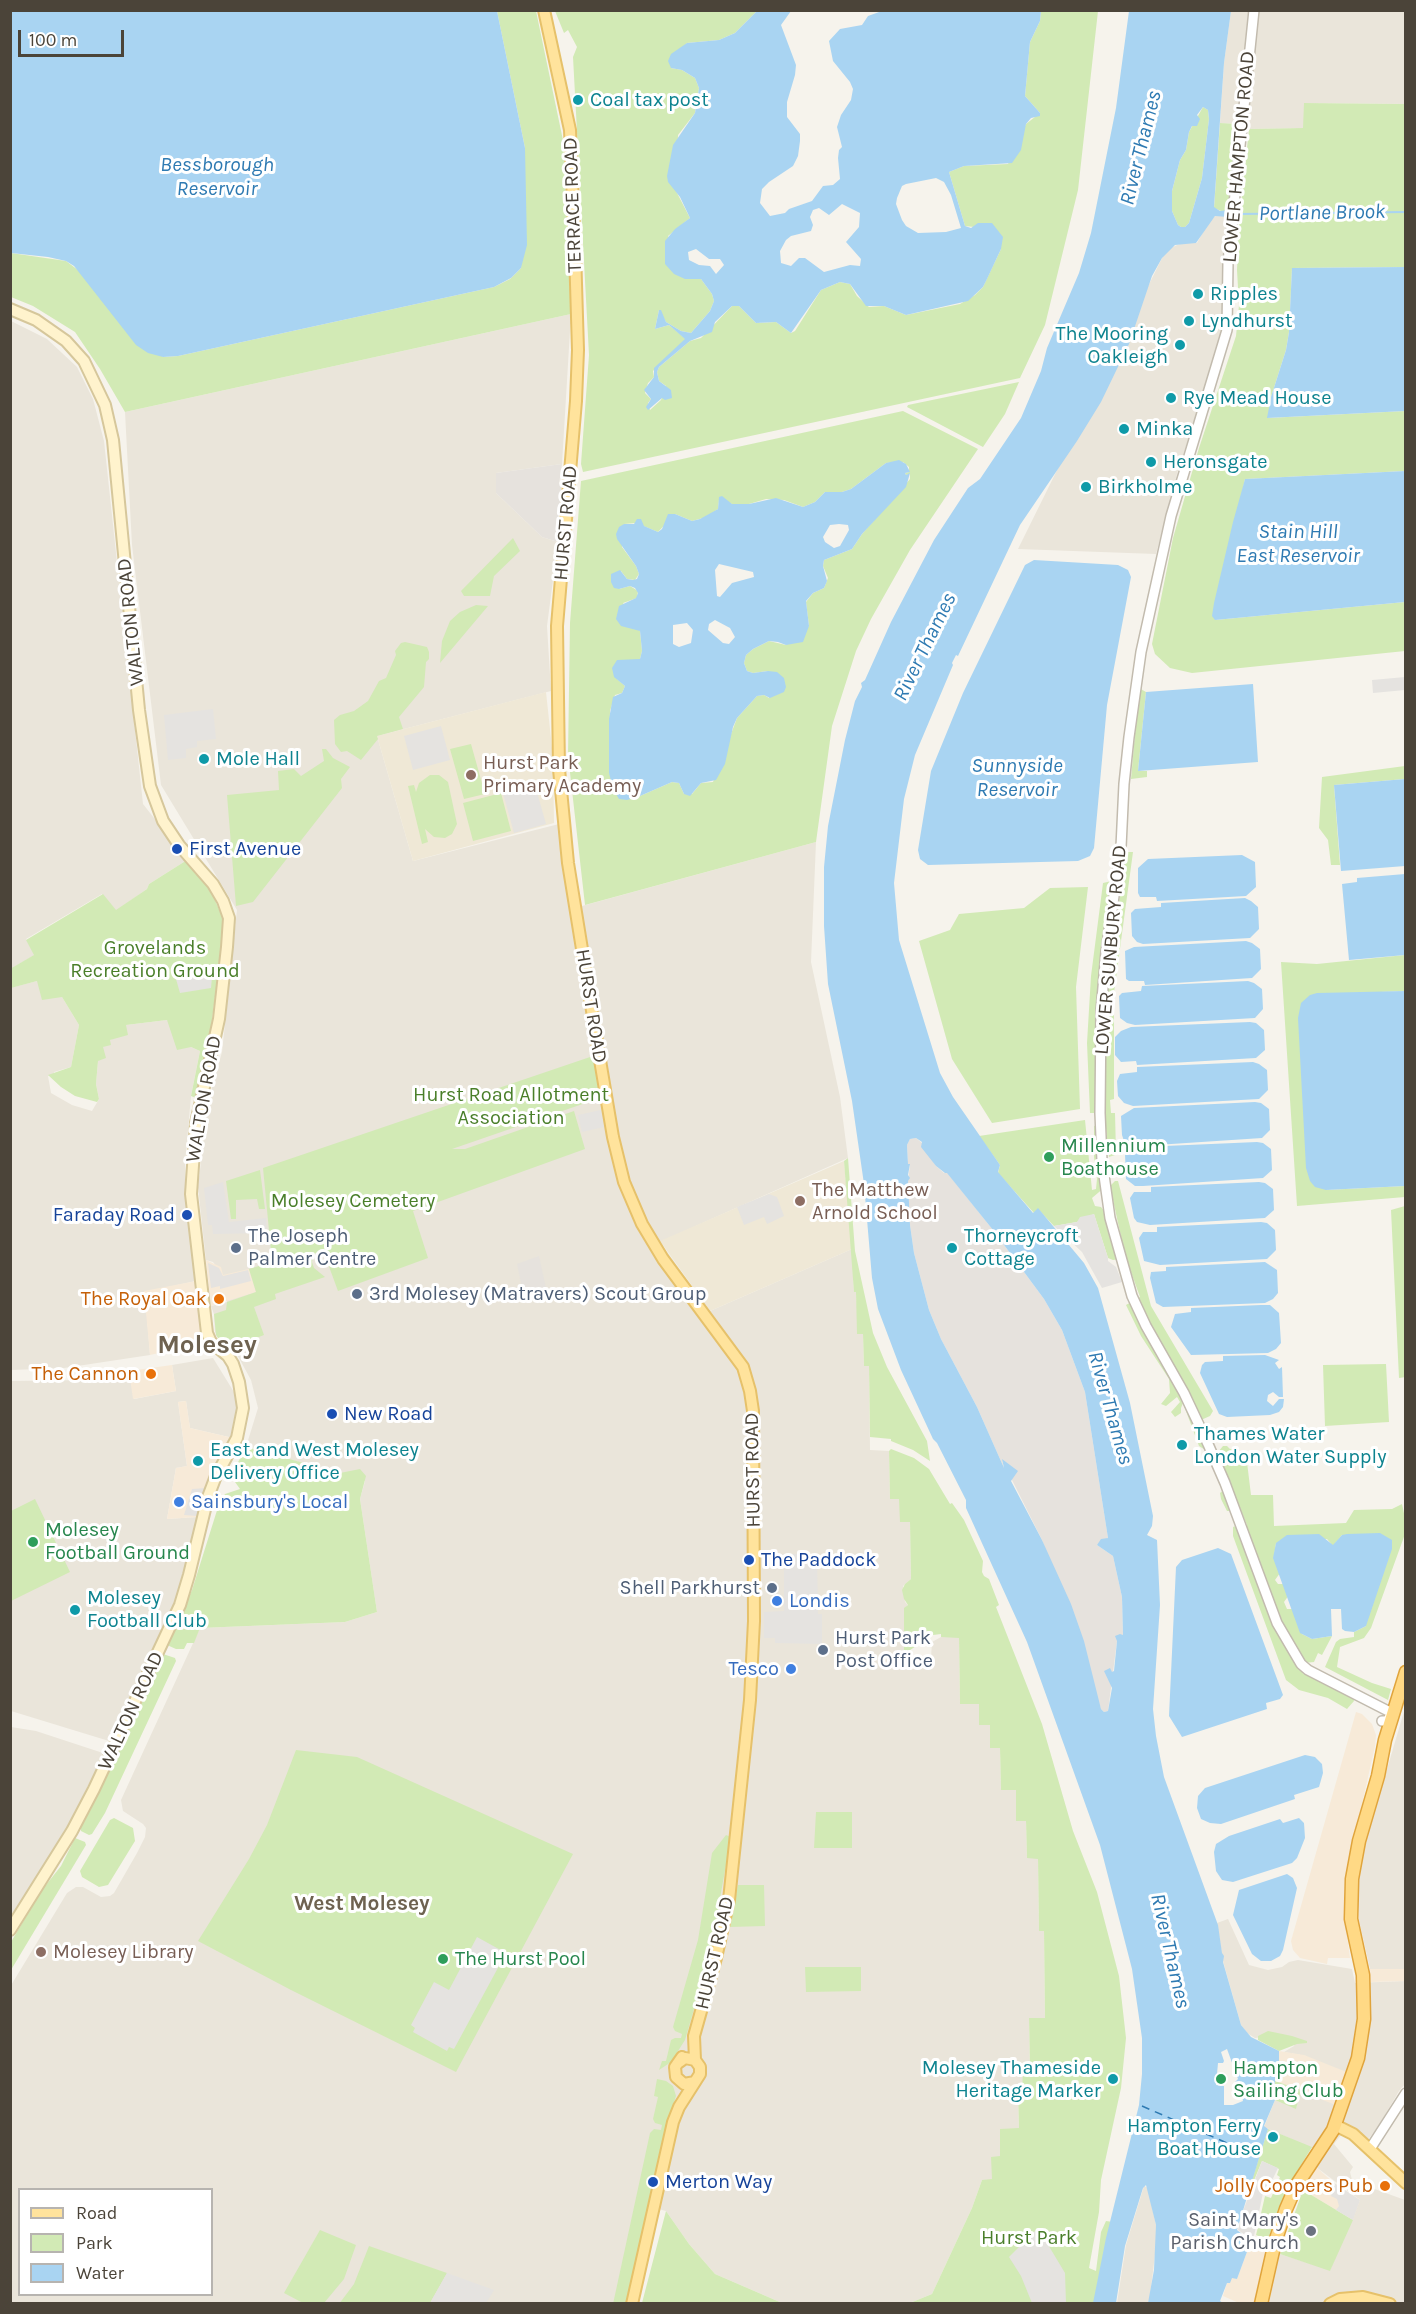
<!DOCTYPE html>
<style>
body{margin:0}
#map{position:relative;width:1416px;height:2314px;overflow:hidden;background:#f6f3ec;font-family:Karla,sans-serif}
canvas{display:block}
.frame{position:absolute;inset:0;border:12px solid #4b4439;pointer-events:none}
.legend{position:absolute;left:18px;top:2188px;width:195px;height:108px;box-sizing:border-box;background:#fff;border:2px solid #b7b4b0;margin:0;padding:8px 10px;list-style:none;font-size:18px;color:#4b4439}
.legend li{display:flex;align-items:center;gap:12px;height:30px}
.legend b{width:30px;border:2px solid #b7b4b0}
.scale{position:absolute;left:18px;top:30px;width:106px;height:27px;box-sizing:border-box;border:3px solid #4b4439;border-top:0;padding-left:8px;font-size:18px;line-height:21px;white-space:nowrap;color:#4b4439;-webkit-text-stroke:4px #fff;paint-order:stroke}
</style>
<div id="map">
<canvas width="1416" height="2314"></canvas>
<div class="frame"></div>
<ul class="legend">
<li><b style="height:8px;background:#ffe39c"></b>Road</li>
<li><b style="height:16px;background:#d2eab5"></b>Park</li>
<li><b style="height:16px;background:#a9d4f2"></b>Water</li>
</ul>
<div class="scale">100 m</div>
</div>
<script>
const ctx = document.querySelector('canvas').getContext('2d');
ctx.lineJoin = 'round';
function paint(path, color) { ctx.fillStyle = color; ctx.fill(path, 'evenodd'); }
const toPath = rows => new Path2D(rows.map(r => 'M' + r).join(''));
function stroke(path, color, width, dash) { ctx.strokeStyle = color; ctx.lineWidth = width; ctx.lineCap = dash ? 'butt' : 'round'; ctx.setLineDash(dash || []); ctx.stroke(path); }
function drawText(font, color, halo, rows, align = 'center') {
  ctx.font = font + ' Karla,sans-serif'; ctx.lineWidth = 6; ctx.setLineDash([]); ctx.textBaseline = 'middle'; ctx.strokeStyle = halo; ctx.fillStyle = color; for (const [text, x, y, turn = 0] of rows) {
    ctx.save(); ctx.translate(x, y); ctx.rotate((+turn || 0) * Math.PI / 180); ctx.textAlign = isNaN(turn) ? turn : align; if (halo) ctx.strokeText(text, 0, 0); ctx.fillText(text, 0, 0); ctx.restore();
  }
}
const residential = toPath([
 [1231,11,1405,11,1405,104,1305,103,1304,128,1249,129,1238,124,1220,123,1224,63],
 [1218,214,1231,217,1224,319,1219,346,1178,470,1156,554,1018,549,1166,250,1182,243,1197,243,1209,221],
 [571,314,562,464,496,473,496,493,542,537,558,542,547,626,551,691,377,736,413,861,559,824,571,909,816,842,811,962,840,1097,848,1158,660,1242,710,1311,852,1249,854,1291,856,1292,857,1305,857,1334,863,1334,864,1366,869,1366,870,1450,889,1451,890,1499,899,1499,910,1522,911,1579,903,1586,905,1602,908,1605,904,1609,905,1660,931,1658,932,1642,941,1637,959,1637,960,1704,979,1704,990,1724,1000,1748,1001,1790,1016,1790,1016,1821,1026,1821,1027,1858,1038,1858,1039,1930,1044,1930,1045,2018,1029,2018,1030,2070,1022,2093,1018,2094,1019,2128,1000,2157,992,2180,982,2180,972,2208,932,2294,910,2303,782,2303,715,2274,689,2244,666,2211,647,2206,625,2303,11,2303,10,1987,67,1893,76,1887,83,1887,101,1897,110,1896,114,1893,137,1853,145,1837,146,1828,143,1824,123,1811,121,1800,200,1628,345,1622,377,1612,360,1499,365,1481,246,1447,258,1408,251,1380,233,1347,220,1341,215,1332,214,1314,211,1306,227,1302,223,1275,213,1262,206,1260,198,1187,208,1102,222,1052,237,910,161,785,132,545,125,412],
 [20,2190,212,2190,212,2294,20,2294],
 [11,321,47,339,77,367,93,399,104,441,143,804,187,860,149,884,147,889,116,911,102,894,26,939,35,955,11,969],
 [37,981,62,997,79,1025,71,1067,54,1072,54,1074,48,1076,51,1093,72,1105,92,1111,99,1099,96,1084,98,1061,103,1047,126,1025,167,1020,191,1047,200,1051,191,1096,185,1164,186,1194,196,1281,145,1292,150,1355,64,1368,11,1370,10,988],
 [213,1358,237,1397,237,1416,233,1438,190,1428,186,1401,178,1402,187,1466,176,1468,167,1519,197,1517,177,1597,109,1741,11,1711,11,1381,89,1380,129,1371,134,1399,176,1391,172,1365],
 [1405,1708,1405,1969,1370,1969,1359,1920,1357,1871],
 [11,1727,36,1731,106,1754,70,1822,11,1924],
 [1228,1919,1249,1965,1268,1970,1282,1967,1289,1962,1298,1960,1352,1969,1355,1983,1405,1981,1405,2084,1399,2091,1378,2127,1362,2147,1341,2135,1334,2144,1353,2167,1350,2172,1353,2184,1357,2187,1369,2187,1405,2200,1405,2303,1269,2303,1280,2254,1330,2270,1360,2200,1316,2167,1325,2154,1264,2127,1275,2100,1296,2108,1301,2090,1338,2105,1306,2056,1284,2052,1294,2046,1295,2041,1274,2036,1255,2038,1247,2033,1241,2025,1223,1961,1217,1923],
 [1144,2186,1148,2188,1156,2225,1156,2246,1150,2296,1148,2303,1117,2303,1126,2245]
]);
const commercial = toPath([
 [206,1260,221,1267,223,1275,249,1269,256,1292,211,1306],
 [196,1281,202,1335,195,1345,150,1355,144,1291],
 [172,1365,176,1391,133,1399,129,1371],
 [186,1401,190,1428,233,1438,206,1485,197,1517,167,1519,176,1468,187,1466,178,1402],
 [1356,1712,1362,1714,1372,1724,1376,1735,1375,1746,1345,1880,1344,1913,1350,1958,1328,1958,1327,1964,1300,1958,1293,1950,1291,1941],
 [1370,1969,1405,1969,1405,1981,1371,1982],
 [1279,2051,1304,2055,1349,2073,1338,2106,1275,2081],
 [1316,2167,1334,2183,1360,2200,1353,2220,1303,2190],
 [1251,2241,1267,2242,1254,2303,1239,2303,1223,2296,1227,2283,1232,2277,1237,2279]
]);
const industrial = toPath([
 [562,464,559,484,562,485,558,542,542,537,496,493,496,473],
 [916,1138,922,1143,936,1166,944,1173,947,1172,993,1230,1044,1299,1062,1330,1085,1392,1108,1538,1097,1545,1113,1556,1122,1597,1123,1635,1117,1641,1108,1711,1104,1712,1101,1709,1042,1540,1002,1460,1004,1468,977,1407,941,1339,929,1310,914,1253,910,1225,908,1181,910,1165,908,1164,907,1145,910,1139],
 [539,1256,546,1288,523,1293,517,1264]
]);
const education = toPath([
 [546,692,553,757,554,823,413,861,377,736],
 [844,1161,852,1249,710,1311,660,1241]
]);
const green = toPath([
 [497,11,536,11,564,145,571,314,125,412,100,369,75,332,33,306,11,297,11,253,66,261,78,270,163,357,178,356,494,287,510,279,521,268,525,148],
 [555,11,757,11,735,33,719,40,687,43,671,68,682,70,695,78,699,88,695,113,678,135,676,191,690,218,668,236,691,279,701,279,712,294,714,301,710,311,691,333,681,331,666,322,659,310,655,329,669,325,686,339,653,371,654,377,648,383,645,393,651,399,648,403,650,410,661,400,666,386,659,381,657,372,659,367,690,341,701,338,732,306,739,306,756,323,776,322,791,333,795,331,821,290,840,282,850,284,857,296,869,307,884,306,906,315,960,304,975,295,983,287,1001,249,974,227,965,226,949,172,964,166,1008,164,1026,124,1040,113,1025,96,1030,42,1040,21,1041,11,1098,11,1078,190,1045,325,1020,378,583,472,581,464,589,355,573,57,577,47,568,30,564,33],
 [1304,103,1405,104,1405,267,1292,268,1289,332,1286,350,1271,397,1268,418,1405,411,1405,471,1245,479,1215,620,1405,602,1405,651,1192,673,1170,668,1155,654,1152,644,1173,538,1199,448,1236,336,1239,305,1237,270,1239,224,1249,129,1303,128],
 [1203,107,1208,110,1209,119,1202,178,1189,223,1185,227,1181,227,1178,225,1172,211,1172,191,1180,160,1186,150,1189,132],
 [1220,123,1238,124,1229,211,1221,211,1214,208],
 [1019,382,1005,414,983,447,907,407,908,405],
 [903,411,978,449,910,550,871,619,856,651,832,726,816,842,585,905,568,755,570,623,581,481],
 [903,462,909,467,909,472,905,473,906,475,910,474,910,479,862,534,852,549,824,560,823,566,828,578,824,588,813,593,806,602,809,626,786,645,769,641,753,649,746,655,744,663,747,671,753,673,768,671,769,698,764,695,757,696,737,718,713,782,701,783,692,794,684,794,679,783,672,782,640,796,609,773,610,711,615,695,622,693,625,686,617,679,637,660,640,659,642,651,640,631,623,603,637,598,638,591,630,586,619,589,621,571,627,579,635,580,639,574,636,566,622,547,624,524,636,523,658,532,675,514,692,521,707,517,718,509,719,500,732,504,749,504,766,499,784,500,803,507,815,502,825,492,842,492,851,489,886,463],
 [513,538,520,551,494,576,490,596,464,596,461,591],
 [476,605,488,606,440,663,442,641,450,621,460,612],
 [405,642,427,647,429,652,429,659,426,662,424,687,399,717,403,729,377,736,378,739,361,760,347,751,341,752,335,744,334,720,340,715,354,711,368,701,379,681,386,678,396,655,395,651,401,643],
 [1139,688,1146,692,1138,771,1147,771,1147,777,1131,779],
 [471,744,485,794,464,799,450,749],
 [322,749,326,749,333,758,350,767,341,779,342,788,253,902,236,906,227,795,279,790,278,771,294,769,301,776,324,761],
 [1405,766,1405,779,1334,785,1340,865,1331,865,1328,840,1319,828,1322,777],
 [430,775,439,775,448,782,457,824,452,834,445,838,434,837,425,829,428,842,422,844,408,786,414,785,416,792,419,783],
 [501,793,511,831,473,841,463,803],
 [1127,852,1133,852,1114,993,1114,1099,1110,1100,1111,1113,1115,1113,1116,1152,1115,1155,1109,1157,1105,1119,1105,1013,1114,933],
 [187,860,204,876,222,916,222,941,210,1036,196,1098,191,1096,200,1051,191,1047,177,1050,167,1020,126,1025,128,1035,110,1040,111,1045,103,1047,106,1058,98,1061,96,1084,99,1099,97,1102,75,1096,61,1087,48,1075,71,1067,79,1025,62,997,42,1000,37,981,11,988,10,969,34,955,26,940,103,894,116,910,147,889,149,884],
 [1116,880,1106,952,1100,1113,1090,1113,1087,1043,1091,976,1103,883],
 [1088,887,1076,987,1080,1109,992,1123,952,1059,919,941,950,930,959,914,1024,908,1050,888],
 [1405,955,1405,991,1310,995,1326,1190,1405,1186,1405,1197,1297,1206,1281,962,1317,964],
 [593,1056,600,1098,452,1149,465,1149,574,1111,585,1149,413,1211,428,1258,338,1291,324,1253,316,1253,313,1256,312,1262,314,1268,325,1277,275,1294,276,1299,254,1307,264,1335,233,1347,220,1341,216,1335,214,1314,226,1310,227,1302,256,1292,249,1269,272,1262,263,1168],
 [1085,1120,1092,1190,1096,1189,1097,1179,1094,1157,1094,1126,1100,1124,1105,1187,1092,1198,1095,1206,1101,1207,1110,1218,1121,1259,1113,1260,1108,1258,1094,1214,1077,1222,1054,1226,1038,1209,1034,1213,998,1173,1000,1165,979,1136],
 [848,1158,855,1251,873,1333,887,1367,927,1441,930,1461,913,1450,891,1441,891,1439,870,1437,869,1366,864,1366,863,1334,857,1334,856,1292,854,1292,844,1161],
 [260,1170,265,1209,259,1209,257,1199,236,1200,236,1219,231,1219,226,1181],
 [1115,1181,1118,1181,1151,1306,1213,1411,1210,1416,1201,1420,1207,1451,1199,1446,1183,1403,1181,1408,1181,1413,1175,1417,1171,1412,1180,1402,1177,1397,1166,1406,1161,1404,1170,1393,1169,1379,1141,1336,1126,1305,1140,1297,1126,1258,1118,1223,1110,1186],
 [1405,1206,1406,1377,1399,1378,1391,1210],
 [1386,1364,1389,1422,1325,1426,1323,1365],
 [1223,1446,1227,1446,1230,1449,1237,1448,1239,1454,1246,1454,1251,1495,1273,1495,1274,1526,1346,1523,1354,1510,1392,1509,1402,1504,1405,1518,1405,1534,1371,1628,1364,1638,1340,1647,1337,1667,1372,1683,1391,1689,1388,1700,1325,1667,1336,1642,1340,1639,1354,1637,1354,1632,1366,1626,1342,1535,1333,1546,1327,1539,1276,1543,1274,1557,1280,1573,1275,1580,1278,1584,1284,1584,1289,1595,1284,1602,1287,1609,1293,1609,1302,1634,1312,1639,1332,1636,1322,1655,1318,1653,1314,1662,1304,1663,1302,1668,1303,1674,1311,1675,1325,1681,1328,1686,1344,1691,1353,1697,1354,1701,1347,1709,1328,1698,1299,1690,1286,1680,1233,1536,1233,1527,1238,1525,1247,1525,1240,1508,1233,1511,1227,1511,1221,1499,1220,1493,1230,1485,1218,1452],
 [246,1447,340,1473,360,1469,366,1476,360,1499,377,1612,345,1622,200,1628,194,1643,187,1643,184,1649,176,1649,167,1645,192,1590,219,1504,225,1494,240,1489,235,1482,235,1468],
 [891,1449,914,1458,929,1469,950,1504,952,1503,964,1520,983,1561,982,1572,984,1576,989,1579,999,1605,996,1607,1042,1724,1073,1831,1097,1892,1119,1976,1126,2038,1121,2088,1101,2180,1099,2212,1089,2268,1096,2271,1101,2232,1106,2221,1113,2222,1097,2303,910,2303,932,2294,972,2208,982,2180,992,2179,991,2157,1000,2156,1000,2129,1019,2128,1018,2093,1022,2093,1023,2070,1030,2070,1029,2018,1045,2018,1044,1931,1039,1931,1038,1859,1027,1858,1026,1821,1016,1821,1016,1790,1001,1790,1000,1748,990,1748,990,1725,979,1725,979,1704,960,1704,959,1638,941,1637,941,1634,933,1635,904,1654,904,1608,908,1605,904,1599,902,1590,905,1584,911,1579,910,1522,900,1522,899,1499,890,1499,889,1451],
 [35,1499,70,1572,11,1601,11,1511],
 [163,1654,175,1658,176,1661,105,1813,92,1834,89,1835,81,1831,81,1827,97,1796],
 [296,1750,357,1757,573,1854,456,2072,291,1990,198,1941,249,1859,267,1825],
 [816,1812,852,1812,852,1848,814,1848],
 [114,1818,133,1828,135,1841,108,1885,99,1887,82,1877,80,1871,110,1820],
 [726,1835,731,1837,710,1954,685,2040,671,2062,659,2070,662,2061,666,2061,671,2040,675,2038,681,2038,682,2034,675,2031,673,2027,698,1940,712,1853],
 [75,1838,85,1842,86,1845,11,1970,11,1942,42,1890,61,1866],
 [738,1885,764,1885,765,1926,730,1927],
 [805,1967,861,1967,861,1991,806,1992],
 [1268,2031,1292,2036,1307,2041,1307,2043,1297,2044,1279,2051,1258,2040,1258,2036],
 [657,2079,666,2081,673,2086,676,2096,663,2137,626,2303,613,2304,650,2133,654,2129,661,2130,662,2125,655,2123,653,2119,658,2097,654,2096],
 [1275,2081,1301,2090,1296,2109,1275,2100],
 [1268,2129,1312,2147,1293,2178,1281,2203,1268,2240,1256,2235,1257,2231,1265,2196,1271,2198,1280,2177,1277,2175,1279,2169,1262,2161,1253,2183,1251,2183],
 [1303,2190,1353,2220,1330,2271,1280,2254],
 [666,2211,689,2244,715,2274,782,2303,642,2303],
 [320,2230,356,2245,344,2279,324,2303,303,2303,284,2293],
 [369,2246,447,2273,430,2303,339,2304,354,2284]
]);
const parking = toPath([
 [1405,677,1405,690,1373,693,1372,680],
 [213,709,216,739,197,741,197,747,186,749,186,758,168,760,164,715],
 [441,726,450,760,413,770,404,736],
 [535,785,546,824,514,833,503,793],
 [208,966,212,977,211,988,180,993,176,979],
 [601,1110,604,1127,582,1132,578,1115],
 [223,1182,229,1222,266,1218,267,1233,213,1234,212,1225,208,1225,204,1188],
 [769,1194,777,1197,784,1216,767,1224,764,1217,744,1225,737,1207],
 [1094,1214,1108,1258,1108,1261,1116,1267,1122,1282,1102,1288,1082,1252,1054,1226,1077,1222,1080,1217],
 [208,1263,219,1268,223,1276,248,1270,251,1281,220,1289,220,1286,211,1288],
 [206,1488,197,1516,184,1515,192,1489],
 [771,1554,817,1554,818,1614,822,1614,822,1644,775,1643,775,1638,764,1638,764,1612,784,1611,784,1566,771,1566],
 [477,1937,506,1953,454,2049,449,2047,447,2051,413,2032,415,2028,411,2025,434,1982,449,1990],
 [1262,2161,1278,2168,1266,2193,1263,2193,1254,2236,1251,2239,1238,2230,1243,2211],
 [1334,2183,1360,2200,1353,2220,1336,2210,1339,2206,1337,2199,1331,2196],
 [1038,2228,1065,2273,1066,2303,1029,2303,1032,2303,1021,2276,1009,2257],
 [447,2273,494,2290,486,2303,430,2303]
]);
const water = toPath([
 [11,10,497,11,525,148,527,245,521,268,511,278,494,287,178,356,163,357,148,353,136,345,74,266,66,261,48,257,11,253],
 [757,11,791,11,781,25,796,65,795,75,787,102,787,117,800,134,800,141,798,156,793,166,769,182,762,189,760,203,770,216,785,213,789,209,812,201,823,186,833,185,840,179,838,158,839,150,842,147,837,127,841,115,851,100,853,89,850,82,833,61,829,41,840,29,862,25,868,16,882,11,1041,11,1040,21,1030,42,1025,96,1040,113,1040,116,1031,118,1026,124,1021,150,1012,163,964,166,949,172,965,226,971,228,978,223,992,223,1003,237,1001,249,987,279,983,287,968,301,906,315,884,306,866,306,850,284,840,282,821,290,791,333,776,322,756,323,739,306,732,306,715,322,712,332,690,341,659,367,657,372,659,381,671,390,672,398,665,400,662,398,648,410,646,407,651,399,644,390,654,377,654,368,685,339,669,325,655,329,659,310,661,310,666,322,681,331,691,333,710,311,714,301,712,294,701,279,685,279,674,274,665,264,665,241,675,229,690,218,680,197,668,182,667,176,673,145,695,113,699,88,695,78,682,70,671,68,668,61,671,54,687,43,719,40,735,33],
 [936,178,944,182,951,195,961,228,946,232,918,233,906,226,902,220,896,204,897,198,902,186,906,184],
 [842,204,860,213,859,227,846,242,861,259,860,266,850,265,824,272,805,258,799,258,791,266,781,263,780,251,786,240,791,236,811,231,813,225,810,217,813,210,819,208,829,215],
 [696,249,709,259,720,259,724,265,716,274,710,266,699,265,689,260,688,252],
 [1129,11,1231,11,1224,63,1214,207,1220,211,1228,210,1228,217,1215,216,1196,243,1175,245,1162,258,1152,276,1129,344,1101,402,1077,441,1020,525,958,656,956,655,952,663,953,665,915,755,904,799,894,883,899,940,940,1073,953,1097,1000,1165,998,1172,1033,1213,1038,1208,1084,1263,1098,1288,1130,1403,1153,1516,1152,1526,1147,1535,1157,1540,1160,1605,1153,1709,1156,1736,1164,1777,1218,1925,1222,1953,1224,1956,1223,1962,1241,2025,1251,2037,1279,2051,1279,2061,1275,2067,1275,2100,1264,2126,1268,2129,1237,2230,1251,2241,1237,2279,1232,2278,1230,2283,1227,2283,1220,2301,1223,2303,1148,2303,1154,2270,1156,2225,1146,2185,1143,2188,1125,2246,1116,2303,1093,2303,1106,2238,1139,2105,1142,2074,1142,2038,1132,1969,1100,1845,1027,1642,966,1508,966,1500,937,1443,933,1439,901,1370,878,1309,872,1278,864,1184,852,1101,828,984,824,926,824,867,828,826,845,740,855,701,862,687,861,683,865,680,891,622,934,540,968,488,980,479,1021,418,1041,371,1047,348,1079,273,1091,233,1116,108],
 [1203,107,1208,110,1209,119,1202,178,1189,223,1185,227,1181,227,1178,225,1172,211,1172,191,1180,160,1186,150,1189,132,1192,126,1197,126,1200,119,1197,115],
 [916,1138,922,1142,921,1147,936,1166,945,1173,947,1173,993,1230,1044,1299,1062,1330,1085,1392,1108,1538,1101,1539,1097,1545,1113,1556,1122,1597,1123,1635,1120,1634,1115,1636,1117,1641,1114,1671,1112,1672,1110,1668,1104,1671,1112,1688,1108,1711,1104,1712,1101,1709,1084,1641,1071,1604,1042,1540,1011,1481,1018,1471,1002,1459,1004,1468,977,1407,941,1339,929,1310,914,1253,910,1225,908,1181,910,1178,908,1175,910,1164,908,1164,907,1145,910,1139],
 [1227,2049,1238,2079,1235,2082,1238,2082,1243,2101,1233,2105,1224,2105,1224,2086,1216,2085,1218,2063,1223,2063,1224,2061,1221,2052],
 [1405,267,1405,411,1267,418,1271,397,1286,350,1289,332,1292,268],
 [899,460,906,464,910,472,905,473,906,475,910,473,906,487,862,534,852,549,824,560,823,566,827,581,824,588,813,593,806,601,809,626,803,642,786,645,778,642,769,641,753,649,746,655,744,663,747,671,753,673,768,671,777,672,784,678,786,687,784,692,770,698,764,695,757,696,737,718,733,727,725,764,716,780,701,783,690,796,684,794,679,783,672,782,640,796,627,800,619,799,613,789,609,773,609,719,613,697,622,693,625,686,614,677,612,668,617,660,640,659,642,651,640,631,621,626,616,619,619,606,636,598,638,593,635,588,630,586,619,589,614,588,611,582,611,574,620,570,627,579,633,580,637,579,639,574,636,566,617,539,616,534,619,527,624,524,634,524,637,519,641,519,644,526,658,532,662,529,668,514,675,514,692,521,700,519,718,509,719,497,722,496,732,504,749,504,776,498,803,507,815,502,825,492,842,492,851,489,886,463],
 [839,524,848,525,849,530,840,546,834,548,825,542,823,537,830,525],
 [719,564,753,572,754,577,732,583,720,597,717,596,715,570],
 [715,620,730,628,735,637,729,644,723,643,708,630,709,624],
 [687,623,693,630,691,643,679,647,673,644,673,625],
 [1405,471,1405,602,1215,620,1212,616,1214,603,1233,522,1245,479],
 [1034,560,1118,565,1128,570,1131,577,1107,705,1094,848,1090,856,1078,861,928,865,920,859,918,850,931,771,963,693,1025,565],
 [1253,684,1258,762,1138,771,1146,692],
 [1405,779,1405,866,1341,871,1334,785],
 [1242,855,1255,862,1256,887,1246,896,1157,901,1156,897,1140,897,1138,893,1138,868,1148,859],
 [1405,874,1405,955,1349,960,1342,884,1357,882,1357,878],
 [1245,898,1251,901,1258,907,1259,929,1250,938,1143,944,1137,942,1132,936,1131,913,1135,909,1161,907,1161,903],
 [1246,941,1252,943,1260,949,1261,969,1252,978,1145,985,1144,981,1129,981,1126,979,1125,951,1134,947],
 [1248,981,1254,983,1262,989,1263,1009,1255,1018,1135,1025,1127,1023,1120,1018,1119,996,1122,993,1141,991,1142,986],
 [1405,991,1405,1186,1326,1190,1315,1187,1310,1181,1306,1168,1298,1018,1301,1003,1310,995,1317,993],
 [1250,1022,1256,1023,1264,1030,1265,1050,1256,1058,1137,1065,1136,1061,1121,1062,1115,1055,1115,1037,1121,1031,1131,1027],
 [1253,1062,1259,1064,1267,1070,1268,1090,1259,1099,1133,1106,1124,1103,1118,1096,1117,1081,1120,1074,1137,1072,1137,1067],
 [1255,1102,1261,1103,1269,1109,1270,1130,1262,1138,1141,1146,1140,1142,1124,1141,1122,1135,1121,1116,1134,1108],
 [1257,1142,1263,1143,1271,1149,1272,1170,1263,1178,1143,1186,1135,1186,1126,1179,1125,1154,1142,1152,1142,1147],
 [1259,1182,1265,1183,1273,1189,1274,1210,1265,1218,1150,1225,1137,1222,1134,1218,1130,1198,1134,1192,1151,1192,1151,1187],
 [1261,1222,1267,1223,1275,1230,1276,1250,1267,1259,1160,1265,1144,1261,1139,1238,1143,1232,1157,1232,1157,1227],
 [1265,1262,1277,1270,1278,1293,1273,1299,1265,1303,1163,1307,1156,1303,1150,1278,1151,1272,1166,1271,1166,1267],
 [1261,1305,1270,1305,1279,1313,1281,1343,1276,1349,1268,1353,1191,1355,1171,1327,1175,1314,1191,1312,1191,1308],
 [1265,1355,1279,1360,1275,1363,1279,1369,1282,1367,1283,1397,1279,1397,1273,1392,1268,1395,1267,1401,1273,1406,1279,1399,1284,1399,1283,1407,1279,1412,1270,1415,1227,1417,1219,1414,1200,1373,1202,1365,1205,1362,1223,1361,1223,1356],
 [1380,1533,1392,1540,1392,1549,1366,1626,1354,1632,1345,1631,1342,1629,1341,1609,1331,1609,1332,1636,1312,1639,1300,1633,1273,1558,1276,1543,1287,1535,1319,1534,1333,1545,1342,1535,1347,1534],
 [1218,1548,1231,1554,1283,1695,1280,1699,1266,1703,1267,1709,1182,1737,1169,1716,1176,1567,1182,1560],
 [1305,1755,1315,1757,1322,1764,1323,1773,1319,1787,1294,1795,1295,1799,1221,1824,1210,1823,1201,1819,1197,1808,1198,1796,1205,1788],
 [1299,1818,1304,1823,1305,1838,1297,1858,1292,1863,1233,1882,1222,1880,1216,1871,1214,1852,1216,1844,1229,1836,1280,1819,1283,1823],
 [1287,1874,1293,1878,1297,1888,1283,1950,1280,1956,1271,1961,1261,1961,1252,1954,1233,1915,1239,1890]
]);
const stream = toPath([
 [1239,214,1406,212]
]);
const ferry = toPath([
 [1142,2106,1243,2150]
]);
const tertiary = toPath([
 [1254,10,1228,262,1227,330,1171,516,1141,652,1129,737,1124,784,1121,847,1106,952,1101,1011,1100,1113,1102,1161,1110,1218,1132,1296,1146,1326,1184,1393,1208,1444,1225,1483,1277,1623,1301,1664,1308,1670,1392,1713,1387,1721,1382,1721],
 [1370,2149,1406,2093]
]);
const secondary = toPath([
 [10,309,36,320,66,341,84,361,105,405,113,440,139,710,150,786,163,821,179,845,213,884,223,901,229,918,227,947,219,1019,196,1123,191,1194,207,1333,211,1342,228,1356,233,1364,239,1382,243,1408,237,1438,216,1476,208,1497,189,1575,180,1605,94,1789,72,1831,10,1930]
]);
const primary = toPath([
 [544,10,570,130,575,250,578,350,576,401,557,626,559,769,568,863,601,1066,613,1137,624,1182,642,1224,663,1259,743,1367,750,1391,753,1411,754,1621,750,1700,729,1900,716,1958,694,2036,695,2060],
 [682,2057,675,2067,676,2077,684,2084,695,2082],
 [1335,2125,1353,2134,1406,2183],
 [632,2304,673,2122,679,2107,700,2074,700,2067,695,2060,685,2058,678,2063],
 [1330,2304,1340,2299,1363,2297,1390,2304]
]);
const trunk = toPath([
 [1261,2304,1275,2242,1286,2209,1296,2186,1333,2130,1358,2058,1364,2019,1363,1975,1351,1919,1352,1879,1359,1841,1378,1776,1385,1740,1406,1672]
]);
const markers = [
 [578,100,6,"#0f9aa8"],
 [1198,294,6,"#0f9aa8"],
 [1189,321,6,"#0f9aa8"],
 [1180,345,6,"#0f9aa8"],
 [1171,398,6,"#0f9aa8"],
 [1124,429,6,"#0f9aa8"],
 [1151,462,6,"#0f9aa8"],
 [1086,487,6,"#0f9aa8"],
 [204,759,6,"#0f9aa8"],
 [471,775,6,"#8d6e63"],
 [177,849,6,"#1a4fb4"],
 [1049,1157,6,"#2e9e5b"],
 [800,1201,6,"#8d6e63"],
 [187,1215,6,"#1a4fb4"],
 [236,1248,6,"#5c6f8a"],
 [952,1248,6,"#0f9aa8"],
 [357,1294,6,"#5c6f8a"],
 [219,1299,6,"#e8710a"],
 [151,1374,6,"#e8710a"],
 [332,1414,6,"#1a4fb4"],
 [1182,1445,6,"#0f9aa8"],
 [198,1461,6,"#0f9aa8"],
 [179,1502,6,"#3f7fe0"],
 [33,1542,6,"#2e9e5b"],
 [749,1560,6,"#1a4fb4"],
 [772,1588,6,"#5c6f8a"],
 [777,1601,6,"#3f7fe0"],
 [75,1610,6,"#0f9aa8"],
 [823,1650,6,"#5c6f8a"],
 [791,1669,6,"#3f7fe0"],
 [41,1952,6,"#8d6e63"],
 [443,1959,6,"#2e9e5b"],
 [1113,2079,6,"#0f9aa8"],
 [1221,2079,6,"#2e9e5b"],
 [1273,2137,6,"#0f9aa8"],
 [653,2182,6,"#1a4fb4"],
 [1385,2186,6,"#e8710a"],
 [1311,2231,6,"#6b7280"]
];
const cultureNames = [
 ["Coal tax post",590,100],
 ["Ripples",1210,294],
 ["Lyndhurst",1201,321],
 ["The Mooring",1168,334,"right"],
 ["Oakleigh",1168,357,"right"],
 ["Rye Mead House",1183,398],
 ["Minka",1136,429],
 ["Heronsgate",1163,462],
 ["Birkholme",1098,487],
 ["Mole Hall",216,759],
 ["Thorneycroft",964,1236],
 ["Cottage",964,1259],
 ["Thames Water",1194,1434],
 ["London Water Supply",1194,1457],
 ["East and West Molesey",210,1450],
 ["Delivery Office",210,1473],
 ["Molesey",87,1598],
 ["Football Club",87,1621],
 ["Molesey Thameside",1101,2068,"right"],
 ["Heritage Marker",1101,2091,"right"],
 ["Hampton Ferry",1261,2126,"right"],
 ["Boat House",1261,2149,"right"]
];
const streetNames = [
 ["LOWER HAMPTON ROAD",1239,157,-85],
 ["TERRACE ROAD",573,205,-92],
 ["HURST ROAD",566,523,-85],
 ["WALTON ROAD",131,622,-96],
 ["LOWER SUNBURY ROAD",1111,950,-85],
 ["HURST ROAD",591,1006,81],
 ["WALTON ROAD",204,1099,-80],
 ["HURST ROAD",753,1470,-91],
 ["WALTON ROAD",131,1711,-65],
 ["HURST ROAD",715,1953,-77]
];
const educationNames = [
 ["Hurst Park",483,763],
 ["Primary Academy",483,786],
 ["The Matthew",812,1190],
 ["Arnold School",812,1213],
 ["Molesey Library",53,1952]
];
const transitNames = [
 ["First Avenue",189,849],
 ["Faraday Road",175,1215,"right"],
 ["New Road",344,1414],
 ["The Paddock",761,1560],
 ["Merton Way",665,2182]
];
const parkNames = [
 ["Grovelands",155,948],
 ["Recreation Ground",155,971],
 ["Hurst Road Allotment",511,1095],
 ["Association",511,1118],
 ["Molesey Cemetery",353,1201],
 ["Hurst Park",1029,2238]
];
const leisureNames = [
 ["Millennium",1061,1146],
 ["Boathouse",1061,1169],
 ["Molesey",45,1530],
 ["Football Ground",45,1553],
 ["The Hurst Pool",455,1959],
 ["Hampton",1233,2068],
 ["Sailing Club",1233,2091]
];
const serviceNames = [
 ["The Joseph",248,1236],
 ["Palmer Centre",248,1259],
 ["3rd Molesey (Matravers) Scout Group",369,1294],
 ["Shell Parkhurst",760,1588,"right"],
 ["Hurst Park",835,1638],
 ["Post Office",835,1661]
];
const foodNames = [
 ["The Royal Oak",207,1299],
 ["The Cannon",139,1374],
 ["Jolly Coopers Pub",1373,2186]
];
const shopNames = [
 ["Sainsbury's Local",191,1502],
 ["Londis",789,1601],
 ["Tesco",779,1669,"right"]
];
const worshipNames = [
 ["Saint Mary's",1299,2220],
 ["Parish Church",1299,2243]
];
const waterNames = [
 ["River Thames",1141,148,-76],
 ["Bessborough",217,165],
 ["Reservoir",217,189],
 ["Portlane Brook",1322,213,-1],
 ["Stain Hill",1298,532],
 ["East Reservoir",1298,556],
 ["River Thames",925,647,-64],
 ["Sunnyside",1017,766],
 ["Reservoir",1017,790],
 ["River Thames",1110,1408,74],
 ["River Thames",1170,1951,77]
];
const neighbourhoodNames = [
 ["West Molesey",362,1904]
];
const districtNames = [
 ["Molesey",207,1346]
];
paint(residential, '#eae5da');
paint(commercial, '#f7ead8');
paint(industrial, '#e6e2dd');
paint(education, '#efe8d6');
paint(green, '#d2eab5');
paint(parking, '#e5e3e0');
paint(water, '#a9d4f2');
stroke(stream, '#a9d4f2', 2);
stroke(ferry, '#2e7ab2', 1.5, [8, 6]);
stroke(tertiary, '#c2bbae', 12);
stroke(secondary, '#d6c79b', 14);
stroke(primary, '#e6c16a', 14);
stroke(trunk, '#e0a43c', 15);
stroke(tertiary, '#fff', 9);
stroke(secondary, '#fff3cd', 10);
stroke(primary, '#ffe39c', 10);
stroke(trunk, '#ffd985', 12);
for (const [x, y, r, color] of markers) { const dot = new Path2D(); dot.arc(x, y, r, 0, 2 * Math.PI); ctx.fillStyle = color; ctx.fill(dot); stroke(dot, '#fff', 2); }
drawText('20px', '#0d838f', '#fff', cultureNames, 'left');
drawText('20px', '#4b4439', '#fff', streetNames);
drawText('20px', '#785e54', '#fff', educationNames, 'left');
drawText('20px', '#164399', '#fff', transitNames, 'left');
drawText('20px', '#4a7f2a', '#fff', parkNames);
drawText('20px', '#27864d', '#fff', leisureNames, 'left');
drawText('20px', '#4e5e75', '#fff', serviceNames, 'left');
drawText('20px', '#c56008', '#fff', foodNames, 'right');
drawText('20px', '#366cbe', '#fff', shopNames, 'left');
drawText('20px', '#5b616d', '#fff', worshipNames, 'right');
drawText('italic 21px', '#2e7ab2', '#fff', waterNames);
drawText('bold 21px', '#6e6250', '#fff', neighbourhoodNames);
drawText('bold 26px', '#6e6250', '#fff', districtNames);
</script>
